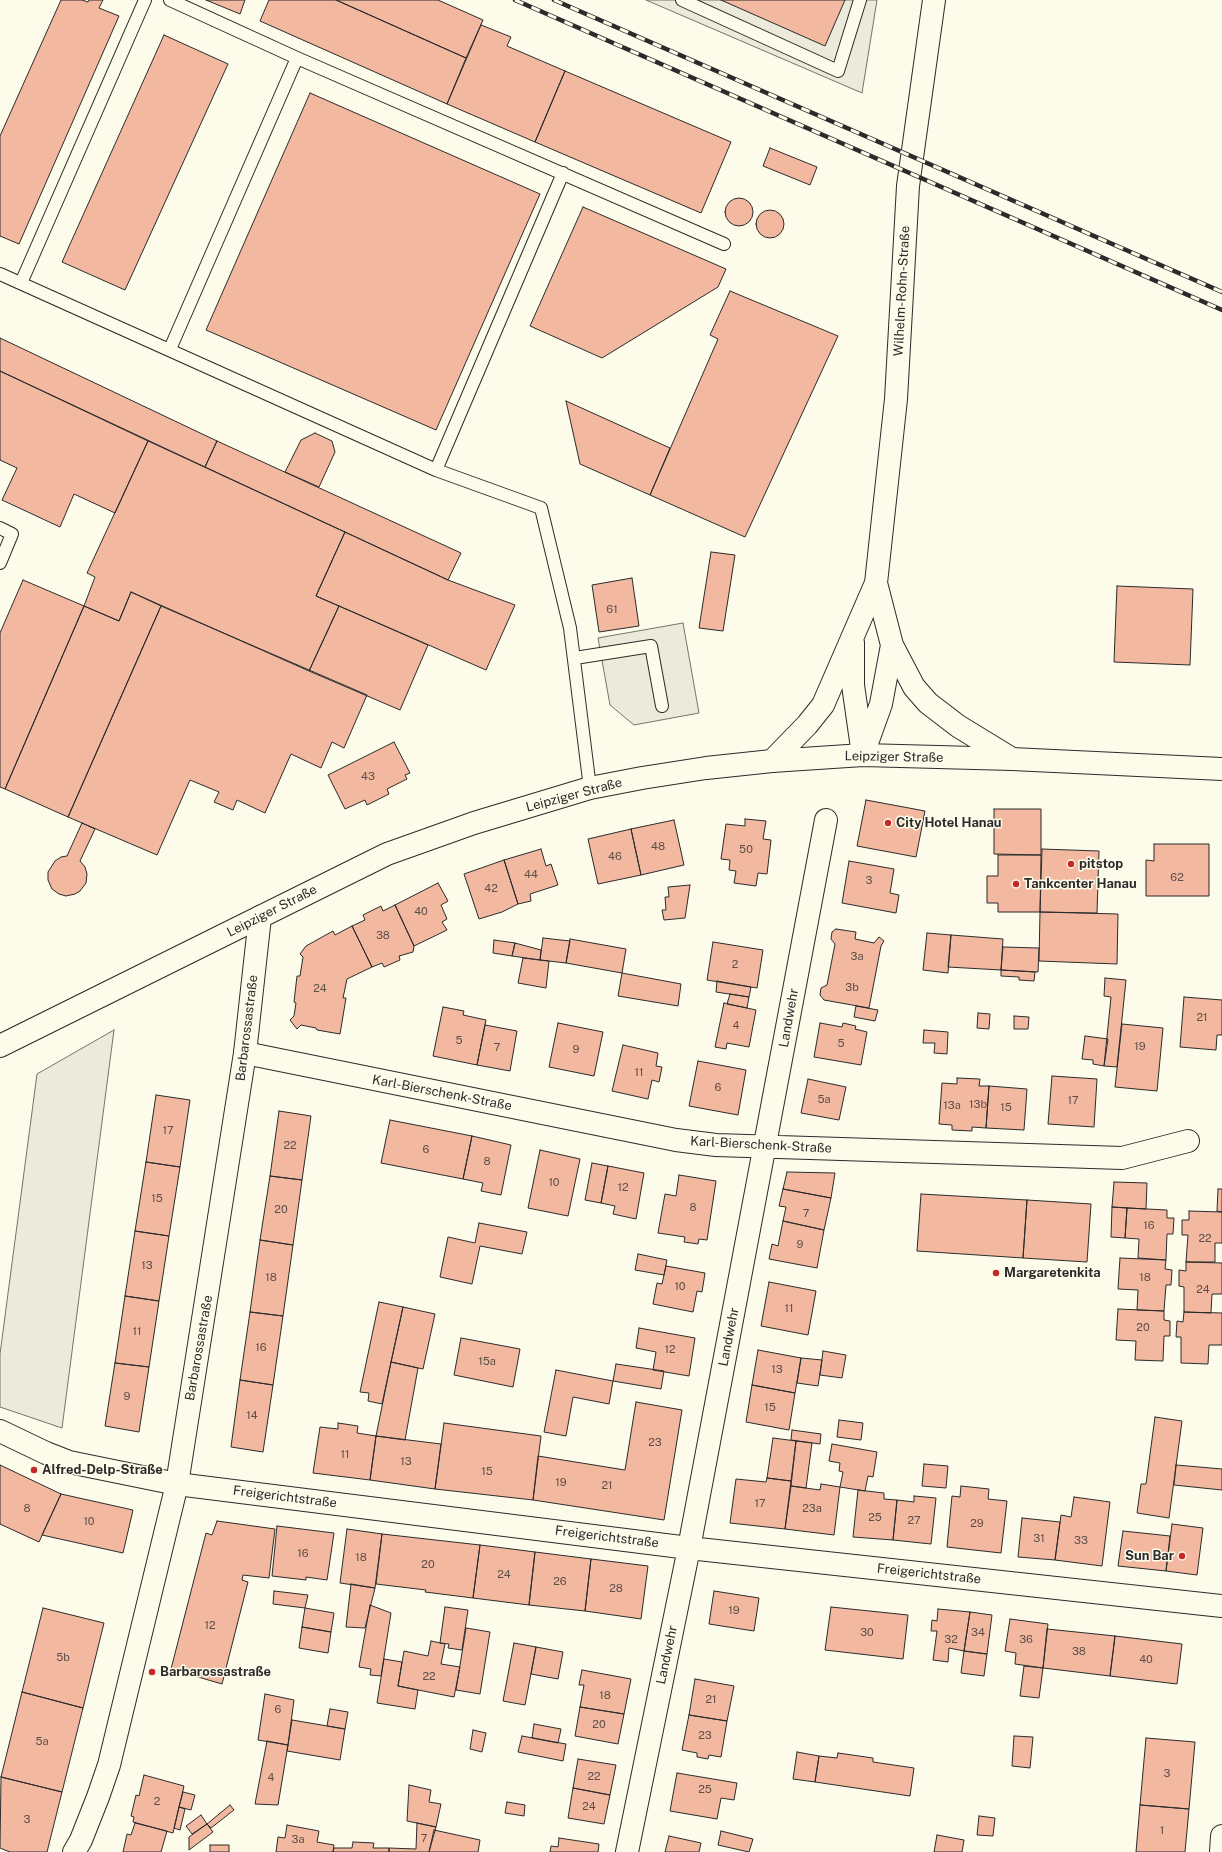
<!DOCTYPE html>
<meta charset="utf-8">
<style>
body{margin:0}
canvas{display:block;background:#fdfbea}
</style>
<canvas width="1222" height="1852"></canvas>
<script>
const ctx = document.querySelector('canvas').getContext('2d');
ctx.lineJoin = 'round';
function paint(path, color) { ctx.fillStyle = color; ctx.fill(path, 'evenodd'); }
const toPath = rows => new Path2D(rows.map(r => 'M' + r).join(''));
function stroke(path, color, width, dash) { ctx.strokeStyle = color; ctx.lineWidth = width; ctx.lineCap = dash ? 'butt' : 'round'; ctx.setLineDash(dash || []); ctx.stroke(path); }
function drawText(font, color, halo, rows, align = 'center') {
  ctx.font = font + ' "Public Sans",sans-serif'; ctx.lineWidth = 3; ctx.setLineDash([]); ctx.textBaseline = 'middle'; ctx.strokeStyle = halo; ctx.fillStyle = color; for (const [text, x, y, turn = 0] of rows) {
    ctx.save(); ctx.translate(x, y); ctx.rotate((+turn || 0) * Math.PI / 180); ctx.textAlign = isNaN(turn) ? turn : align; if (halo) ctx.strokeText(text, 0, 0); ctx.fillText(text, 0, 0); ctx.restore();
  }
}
const parking = toPath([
 [646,0,877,0,862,93,646,0],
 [683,623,699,713,634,725,610,705,598,638,683,623],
 [114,1030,62,1428,0,1407,0,1354,37,1074,114,1030]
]);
const building = toPath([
 [61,0,82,0,88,2,89,0,103,0,99,8,119,16,19,244,0,236,0,136,61,0],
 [206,0,245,0,240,14,206,0],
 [269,0,336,0,466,58,447,104,260,21,269,0],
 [336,0,438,0,483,20,466,58,336,0],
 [721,0,845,0,825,46,721,0],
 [481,25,511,37,507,46,565,71,535,142,447,104,481,25],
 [164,35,228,64,125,290,62,262,164,35],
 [565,71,731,142,701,213,535,142,565,71],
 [310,93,540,194,436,430,206,330,310,93],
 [770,148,817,167,810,185,763,166,770,148],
 '725 212a14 14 0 1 1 28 0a14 14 0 1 1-28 0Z',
 [583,207,726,269,718,287,602,358,530,326,583,207],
 '756 224a14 14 0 1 1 28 0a14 14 0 1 1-28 0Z',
 [730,291,838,336,745,537,650,495,718,339,710,335,730,291],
 [0,338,217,441,205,467,0,371,0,338],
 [0,371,148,441,115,513,74,494,60,527,2,500,17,468,0,460,0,371],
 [566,401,670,448,650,495,580,464,566,401],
 [315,433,332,441,335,452,319,487,285,472,301,440,315,433],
 [148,441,345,532,316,596,339,606,309,671,131,592,119,621,84,606,95,577,87,573,148,441],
 [217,441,461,553,448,580,205,467,217,441],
 [345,532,448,580,515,605,486,670,316,596,345,532],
 [711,552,735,555,723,631,699,628,711,552],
 [632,578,639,626,599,632,592,585,632,578],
 [23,580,84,606,5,789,0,787,0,633,23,580],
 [1117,586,1193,589,1190,665,1114,662,1117,586],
 [131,592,161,606,68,817,5,789,84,606,119,621,131,592],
 [161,606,367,695,344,748,332,742,321,768,291,754,265,813,237,800,233,810,214,802,219,792,190,780,157,855,68,817,161,606],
 [339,606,428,645,400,710,309,671,339,606],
 [394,742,410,773,405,775,407,779,387,789,389,794,367,805,365,800,345,809,328,775,394,742],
 [866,800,925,811,916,857,857,846,866,800],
 [994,809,1041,809,1041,855,994,854,994,809],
 [745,819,766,821,763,839,771,840,767,874,758,873,756,886,734,883,736,871,729,870,730,860,721,859,726,824,745,826,745,819],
 [674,820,684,865,641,875,631,829,674,820],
 [82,823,95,829,80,861,85,867,87,874,86,883,80,891,75,894,66,896,59,894,52,889,48,880,48,872,55,861,61,857,67,856,82,823],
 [631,829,641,875,598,884,588,839,631,829],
 [1154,844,1209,844,1209,896,1146,896,1146,860,1154,861,1154,844],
 [541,849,546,866,551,864,558,885,530,894,531,901,518,904,504,860,541,849],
 [1042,849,1099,851,1097,913,1040,912,1042,849],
 [998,855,1041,855,1040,912,998,912,998,903,987,903,987,876,998,876,998,855],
 [504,860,518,904,502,912,479,919,464,874,504,860],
 [849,861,894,869,890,893,899,895,896,913,842,903,849,861],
 [438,883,448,901,441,905,447,919,442,922,447,930,414,946,395,905,438,883],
 [690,885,685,918,664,920,662,910,666,910,665,897,669,897,668,887,690,885],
 [395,905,414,946,413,952,399,956,400,960,384,967,382,963,372,967,352,926,365,920,363,915,381,906,383,911,395,905],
 [1040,912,1118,914,1117,964,1039,961,1040,912],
 [352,926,372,967,347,979,343,998,346,998,340,1034,317,1030,316,1028,301,1025,297,1029,290,1020,294,1016,296,1003,294,1002,297,976,300,976,303,957,300,954,306,946,333,931,335,935,352,926],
 [836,929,856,932,855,939,874,943,879,937,884,941,881,946,869,1008,824,1000,820,995,821,988,827,985,835,944,831,939,832,932,836,929],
 [927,933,951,935,948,973,923,970,927,933],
 [951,935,1003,939,1001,970,948,967,951,935],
 [543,938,570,941,566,963,540,960,543,938],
 [570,939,626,949,622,973,566,963,570,939],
 [494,940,515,943,512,956,493,953,494,940],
 [713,942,763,950,757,988,707,980,713,942],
 [515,943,541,950,540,960,512,956,515,943],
 [1003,947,1039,948,1038,972,1001,970,1003,947],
 [523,958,549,961,546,988,518,983,523,958],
 [1001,970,1035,972,1034,981,1019,980,1019,977,1001,976,1001,970],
 [622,973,681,984,678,1006,618,996,622,973],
 [1105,978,1126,980,1117,1067,1104,1066,1111,997,1104,996,1105,978],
 [717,981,751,987,749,997,716,992,717,981],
 [730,994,749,997,747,1008,727,1004,730,994],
 [1184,997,1222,1000,1222,1035,1217,1035,1216,1050,1180,1047,1184,997],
 [724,1003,756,1010,749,1047,727,1043,726,1049,715,1047,724,1003],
 [856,1006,878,1010,875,1021,854,1017,856,1006],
 [443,1007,464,1011,463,1015,486,1020,477,1065,433,1056,443,1007],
 [978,1013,990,1014,989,1029,977,1028,978,1013],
 [1014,1016,1029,1017,1028,1029,1014,1029,1014,1016],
 [558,1023,603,1032,594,1076,549,1067,558,1023],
 [820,1023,842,1027,843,1023,856,1026,855,1029,867,1032,861,1065,814,1057,820,1023],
 [1122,1024,1163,1028,1157,1091,1115,1087,1122,1024],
 [485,1025,517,1031,510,1071,477,1065,485,1025],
 [924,1030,948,1032,947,1054,934,1053,935,1043,923,1043,924,1030],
 [1085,1036,1108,1039,1104,1066,1093,1064,1093,1060,1082,1059,1085,1036],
 [623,1045,658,1053,656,1066,662,1067,659,1082,652,1080,648,1099,612,1091,623,1045],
 [698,1061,746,1070,738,1115,689,1106,698,1061],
 [1052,1076,1097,1079,1094,1127,1048,1124,1052,1076],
 [957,1078,980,1079,979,1086,989,1086,986,1128,972,1127,972,1131,952,1130,952,1125,939,1124,942,1083,957,1084,957,1078],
 [808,1079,846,1087,839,1120,801,1113,808,1079],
 [989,1086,1027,1089,1024,1130,986,1128,989,1086],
 [156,1095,190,1100,180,1167,146,1162,156,1095],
 [279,1111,311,1116,302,1180,270,1176,279,1111],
 [390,1120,472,1136,463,1179,381,1163,390,1120],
 [472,1136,511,1145,501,1195,481,1191,483,1183,463,1179,472,1136],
 [540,1150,580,1159,568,1216,528,1208,540,1150],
 [146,1162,180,1167,169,1236,135,1231,146,1162],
 [592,1163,608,1166,601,1203,585,1200,592,1163],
 [608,1166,644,1173,636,1219,613,1214,615,1206,601,1203,608,1166],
 [787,1172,835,1173,831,1198,783,1189,787,1172],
 [679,1175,716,1181,707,1240,699,1239,698,1244,684,1242,685,1237,658,1233,665,1194,676,1196,679,1175],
 [270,1176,302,1180,293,1245,260,1240,270,1176],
 [1114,1182,1147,1183,1146,1209,1112,1207,1114,1182],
 [783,1189,831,1198,824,1230,783,1221,786,1207,779,1206,783,1189],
 [1218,1189,1222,1189,1222,1212,1217,1211,1218,1189],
 [921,1194,1027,1200,1023,1258,917,1251,921,1194],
 [1027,1200,1091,1204,1087,1262,1023,1258,1027,1200],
 [1112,1207,1127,1208,1125,1238,1111,1237,1112,1207],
 [1127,1208,1167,1210,1167,1218,1174,1218,1173,1234,1167,1234,1166,1260,1138,1258,1139,1239,1125,1238,1127,1208],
 [1189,1211,1222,1212,1222,1243,1215,1243,1215,1262,1186,1262,1188,1235,1182,1235,1182,1220,1189,1220,1189,1211],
 [783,1221,824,1230,817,1268,769,1259,772,1244,778,1246,783,1221],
 [479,1223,527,1232,522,1254,480,1246,472,1284,440,1277,448,1237,475,1243,479,1223],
 [135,1231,169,1236,159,1301,125,1296,135,1231],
 [260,1240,293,1245,283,1316,250,1312,260,1240],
 [638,1254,667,1260,664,1275,635,1270,638,1254],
 [1120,1258,1166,1260,1165,1269,1172,1270,1171,1285,1166,1285,1164,1311,1137,1310,1138,1290,1118,1289,1120,1258],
 [1186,1262,1222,1263,1222,1294,1212,1294,1211,1313,1184,1312,1184,1287,1179,1286,1179,1270,1186,1271,1186,1262],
 [666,1266,705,1273,702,1292,697,1291,693,1312,653,1304,657,1283,662,1284,666,1266],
 [769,1282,816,1291,808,1335,761,1326,769,1282],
 [125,1296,159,1301,149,1367,115,1363,125,1296],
 [379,1302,403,1307,382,1404,368,1401,369,1393,360,1392,379,1302],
 [403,1307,435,1314,423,1369,391,1362,403,1307],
 [1118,1309,1164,1311,1164,1320,1170,1321,1170,1336,1164,1336,1163,1361,1135,1360,1136,1341,1116,1340,1118,1309],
 [250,1312,283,1316,273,1385,240,1380,250,1312],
 [1184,1312,1222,1313,1222,1345,1209,1345,1208,1364,1181,1363,1181,1337,1176,1337,1177,1321,1183,1322,1184,1312],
 [639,1328,695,1338,689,1376,653,1370,656,1352,636,1348,639,1328],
 [461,1338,520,1349,513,1387,454,1375,461,1338],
 [758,1350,801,1358,795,1393,752,1385,758,1350],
 [823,1351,846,1355,842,1378,820,1375,823,1351],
 [801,1358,822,1360,818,1386,797,1383,801,1358],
 [391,1362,418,1368,405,1440,376,1436,391,1362],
 [115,1363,149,1367,139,1432,105,1426,115,1363],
 [616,1364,664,1371,661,1389,613,1381,616,1364],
 [556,1370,613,1381,609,1404,573,1397,566,1436,544,1432,556,1370],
 [240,1380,273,1385,263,1452,231,1447,240,1380],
 [752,1385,795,1393,789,1430,746,1422,752,1385],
 [636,1402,682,1410,664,1520,533,1500,538,1456,625,1470,636,1402],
 [1155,1417,1182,1421,1169,1518,1137,1513,1141,1484,1146,1484,1155,1417],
 [839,1420,863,1423,861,1440,837,1437,839,1420],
 [338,1423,358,1426,357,1433,376,1436,370,1480,313,1473,320,1427,338,1429,338,1423],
 [444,1423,541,1436,533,1500,435,1489,444,1423],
 [792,1430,821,1434,820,1444,791,1440,792,1430],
 [376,1436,441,1444,435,1489,370,1480,376,1436],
 [773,1438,796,1441,791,1481,767,1478,773,1438],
 [796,1441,812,1443,806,1488,791,1486,796,1441],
 [832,1444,877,1452,873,1477,868,1476,865,1491,840,1487,843,1472,839,1471,840,1463,829,1461,832,1444],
 [924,1464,948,1466,946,1488,922,1486,924,1464],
 [0,1465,61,1494,39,1542,0,1524,0,1465],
 [1176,1465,1222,1469,1222,1490,1174,1485,1176,1465],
 [767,1478,791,1481,785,1529,730,1523,736,1479,766,1482,767,1478],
 [821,1484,840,1487,834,1535,785,1529,791,1486,820,1490,821,1484],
 [961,1486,989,1489,988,1499,1007,1501,1001,1553,947,1547,952,1496,960,1497,961,1486],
 [858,1490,884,1493,884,1499,897,1500,893,1540,853,1537,858,1490],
 [61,1494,133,1510,123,1553,42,1535,61,1494],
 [914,1496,936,1498,931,1544,893,1540,897,1500,914,1502,914,1496],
 [1074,1497,1110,1502,1102,1566,1055,1560,1061,1515,1071,1517,1074,1497],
 [1022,1518,1060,1522,1055,1560,1018,1557,1022,1518],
 [217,1521,275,1529,269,1578,243,1575,242,1580,248,1582,222,1684,171,1669,206,1533,212,1535,217,1521],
 [1172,1524,1203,1528,1197,1575,1166,1571,1172,1524],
 [277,1526,334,1533,327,1580,306,1577,306,1580,272,1576,277,1526],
 [347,1529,382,1534,375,1588,340,1583,347,1529],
 [1123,1531,1170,1536,1166,1571,1118,1566,1123,1531],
 [382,1534,480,1545,473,1598,425,1592,426,1590,376,1584,382,1534],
 [480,1545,535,1552,529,1605,473,1598,480,1545],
 [535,1552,591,1559,585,1611,529,1605,535,1552],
 [591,1559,648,1566,641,1619,585,1611,591,1559],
 [351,1584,375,1588,365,1628,346,1627,351,1584],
 [274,1591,308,1595,305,1608,273,1604,274,1591],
 [714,1591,759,1598,754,1631,709,1624,714,1591],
 [370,1605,391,1613,381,1676,370,1675,371,1669,359,1667,370,1605],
 [445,1607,468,1610,462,1650,448,1648,449,1644,440,1643,445,1607],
 [831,1607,908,1615,903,1659,825,1650,831,1607],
 [43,1608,104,1623,83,1708,22,1692,43,1608],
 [305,1608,334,1613,331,1632,302,1627,305,1608],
 [938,1609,970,1612,964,1651,949,1648,948,1662,933,1660,937,1631,931,1631,932,1620,937,1621,938,1609],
 [970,1612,992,1615,987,1654,964,1651,970,1612],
 [1010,1619,1048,1624,1043,1668,1015,1664,1016,1653,1005,1651,1010,1619],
 [302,1627,331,1632,328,1653,299,1648,302,1627],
 [466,1628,490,1632,480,1694,456,1690,466,1628],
 [1047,1629,1115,1636,1110,1676,1043,1668,1047,1629],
 [1115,1636,1182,1644,1177,1684,1110,1676,1115,1636],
 [431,1641,445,1644,441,1664,460,1667,454,1697,398,1686,404,1651,428,1656,431,1641],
 [514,1643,536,1647,525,1705,503,1701,514,1643],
 [536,1647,563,1652,558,1679,531,1674,536,1647],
 [964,1651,987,1654,984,1676,961,1673,964,1651],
 [384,1659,402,1662,398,1686,418,1690,415,1709,377,1703,384,1659],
 [1024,1666,1043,1668,1039,1698,1020,1696,1024,1666],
 [582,1670,631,1679,624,1714,580,1707,584,1685,579,1685,582,1670],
 [695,1679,734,1686,727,1721,689,1715,695,1679],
 [22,1692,83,1708,62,1792,1,1777,22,1692],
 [265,1694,294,1700,288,1745,258,1740,265,1694],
 [580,1707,624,1714,618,1744,575,1736,580,1707],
 [330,1709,348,1712,345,1729,327,1726,330,1709],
 [689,1715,727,1721,721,1757,709,1755,708,1759,697,1757,697,1753,682,1750,689,1715],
 [292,1720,345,1729,340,1760,287,1751,292,1720],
 [534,1724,561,1729,558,1743,532,1738,534,1724],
 [473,1730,486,1733,482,1752,470,1749,473,1730],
 [522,1736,566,1744,563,1761,518,1752,522,1736],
 [1014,1736,1033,1737,1030,1768,1012,1766,1014,1736],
 [1146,1738,1195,1742,1189,1809,1140,1805,1146,1738],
 [267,1741,288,1745,278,1805,255,1804,267,1741],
 [797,1752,819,1756,815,1782,793,1779,797,1752],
 [838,1753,873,1758,873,1762,914,1768,910,1796,815,1782,819,1756,837,1758,838,1753],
 [578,1759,616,1765,610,1795,573,1788,578,1759],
 [677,1773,737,1783,734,1800,721,1798,717,1819,670,1811,677,1773],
 [144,1775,184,1786,173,1833,133,1822,134,1817,131,1816,136,1795,139,1796,144,1775],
 [1,1777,62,1792,47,1852,10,1852,0,1848,1,1777],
 [409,1785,431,1790,429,1802,441,1804,436,1827,407,1821,409,1785],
 [573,1788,610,1795,604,1824,568,1818,573,1788],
 [183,1792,195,1795,191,1810,179,1807,183,1792],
 [507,1802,525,1805,524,1816,505,1813,507,1802],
 [230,1805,234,1810,211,1828,207,1824,230,1805],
 [1140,1805,1189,1809,1185,1852,1136,1852,1140,1805],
 [179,1807,185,1809,180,1830,174,1828,179,1807],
 [201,1815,207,1824,192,1834,186,1826,201,1815],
 [979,1816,995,1818,993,1836,977,1835,979,1816],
 [135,1823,167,1831,161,1852,123,1852,127,1834,131,1835,135,1823],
 [417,1823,436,1827,429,1852,389,1852,389,1848,416,1849,417,1823],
 [207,1824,213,1832,189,1850,189,1837,207,1824],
 [287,1825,319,1831,317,1842,334,1845,333,1852,276,1852,278,1837,285,1838,287,1825],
 [434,1830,480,1840,478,1852,429,1852,434,1830],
 [721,1831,753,1839,749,1852,718,1845,721,1831],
 [937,1835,964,1840,962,1852,934,1852,937,1835],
 [669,1836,701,1843,699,1852,665,1852,669,1836],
 [559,1838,599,1844,598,1852,550,1852,551,1846,558,1847,559,1838],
 [353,1842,374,1843,373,1848,389,1848,389,1852,333,1852,334,1848,352,1848,353,1842],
 [210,1845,229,1845,229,1852,210,1852,210,1845]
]);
const lane = toPath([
 [170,0,297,58,724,244],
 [682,0,838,71,860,0],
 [0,274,436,470,563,173],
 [21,283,145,0],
 [170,349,297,58],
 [436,470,541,508,570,628,590,788],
 [0,528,12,534,0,563],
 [575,658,651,646,662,706]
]);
const street = toPath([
 [876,583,892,645,914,687,928,703,958,726,1012,759],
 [853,643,853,685,863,755],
 [863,754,881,704,892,645],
 [772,761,807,725,823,705,876,583,896,399,908,186,934,0],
 [245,1053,676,1140,716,1145,1122,1158,1188,1141],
 [0,1431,46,1453,69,1462,177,1484,689,1548,1222,1606],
 [627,1852,689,1548,826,820],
 [1221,1852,1222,1836]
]);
const secondary = toPath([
 [0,1046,260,917]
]);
const primary = toPath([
 [74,1852,81,1840,98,1797,109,1765,177,1484,245,1053,260,917,387,854,474,823,590,788,642,778,706,768,772,761,863,755,1012,759,1222,769]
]);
const rail = toPath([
 [515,0,1222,310],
 [554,0,1222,292]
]);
const markers = [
 [888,823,4,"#c62828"],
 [1071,864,4,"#c62828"],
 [1016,884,4,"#c62828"],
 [996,1273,4,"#c62828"],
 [34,1470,4,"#c62828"],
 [1182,1556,4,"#c62828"],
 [152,1672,4,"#c62828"]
];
const numberNames = [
 ["61",612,610],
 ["43",368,777],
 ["48",658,847],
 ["50",746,850],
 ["46",615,857],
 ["44",531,875],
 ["62",1177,878],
 ["3",869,881],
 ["42",491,889],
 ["40",421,912],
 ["38",383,936],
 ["3a",857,957],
 ["2",735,965],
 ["3b",852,988],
 ["24",320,989],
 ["21",1202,1018],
 ["4",736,1026],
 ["5",459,1041],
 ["5",841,1044],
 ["19",1140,1047],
 ["7",497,1048],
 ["9",576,1050],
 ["11",639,1073],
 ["6",718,1088],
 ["5a",824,1100],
 ["17",1073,1101],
 ["13b",978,1105],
 ["13a",952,1106],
 ["15",1006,1108],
 ["17",168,1131],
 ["22",290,1146],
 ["6",426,1150],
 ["8",487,1162],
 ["10",554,1183],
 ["12",623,1188],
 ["15",157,1199],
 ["8",693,1208],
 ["20",281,1210],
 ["7",806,1214],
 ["16",1149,1226],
 ["22",1205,1239],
 ["9",800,1245],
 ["13",147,1266],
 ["18",271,1278],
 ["18",1145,1278],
 ["10",680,1287],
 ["24",1203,1290],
 ["11",789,1309],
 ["20",1143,1328],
 ["11",137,1332],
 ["16",261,1348],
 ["12",670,1350],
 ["15a",487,1362],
 ["13",777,1370],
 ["9",127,1397],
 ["15",770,1408],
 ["14",252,1416],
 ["23",655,1443],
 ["11",345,1455],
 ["13",406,1462],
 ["15",487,1472],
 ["19",561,1483],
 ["21",607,1486],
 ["17",760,1504],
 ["8",27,1509],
 ["23a",812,1509],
 ["25",875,1518],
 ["27",914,1521],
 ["10",89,1522],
 ["29",977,1524],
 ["31",1039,1539],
 ["33",1081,1541],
 ["16",303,1554],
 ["18",361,1558],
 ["20",428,1565],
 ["24",504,1575],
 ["26",560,1582],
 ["28",616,1589],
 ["19",734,1611],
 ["12",210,1626],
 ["30",867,1633],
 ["34",978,1633],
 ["32",951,1640],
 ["36",1026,1640],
 ["38",1079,1652],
 ["5b",63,1658],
 ["40",1146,1660],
 ["22",429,1677],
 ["18",605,1696],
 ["21",711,1700],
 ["6",278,1710],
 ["20",599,1725],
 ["23",705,1736],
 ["5a",42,1742],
 ["3",1167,1774],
 ["22",594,1777],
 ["4",271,1778],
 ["25",705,1790],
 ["2",157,1802],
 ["24",589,1807],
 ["3",27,1820],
 ["1",1162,1831],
 ["7",424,1839],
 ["3a",298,1840]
];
const streetNames = [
 ["Wilhelm-Rohn-Straße",902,291,-87],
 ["Leipziger Straße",894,757,1],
 ["Leipziger Straße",574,795,-15],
 ["Leipziger Straße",272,911,-27],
 ["Landwehr",789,1018,-80],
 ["Barbarossastraße",247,1028,-83],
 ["Karl-Bierschenk-Straße",442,1093,11],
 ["Karl-Bierschenk-Straße",761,1145,3],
 ["Landwehr",729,1337,-79],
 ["Barbarossastraße",199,1348,-80],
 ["Freigerichtstraße",285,1497,7],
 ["Freigerichtstraße",607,1537,7],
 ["Freigerichtstraße",929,1574,6],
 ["Landwehr",667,1655,-78]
];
const poiNames = [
 ["City Hotel Hanau",896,823],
 ["pitstop",1079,864],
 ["Tankcenter Hanau",1024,884],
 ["Margaretenkita",1004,1273],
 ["Alfred-Delp-Straße",42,1470],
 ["Sun Bar",1174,1556,"right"],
 ["Barbarossastraße",160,1672]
];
paint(parking, '#eceadb');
stroke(parking, '#74746e', 1);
paint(building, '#f2b8a0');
stroke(building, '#2b2b2b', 1);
stroke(lane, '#2b2b2b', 14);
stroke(street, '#2b2b2b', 24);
stroke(secondary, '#2b2b2b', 24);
stroke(primary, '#2b2b2b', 24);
stroke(lane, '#fdfbea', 12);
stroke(street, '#fdfbea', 22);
stroke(secondary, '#fdfbea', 22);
stroke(primary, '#fdfbea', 22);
stroke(rail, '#2b2b2b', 4.5);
stroke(rail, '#fdfbea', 3, [9]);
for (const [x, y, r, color] of markers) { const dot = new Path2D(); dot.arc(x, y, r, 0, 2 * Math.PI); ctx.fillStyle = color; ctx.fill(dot); stroke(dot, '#fdfbea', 1.5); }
drawText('11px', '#5d4e48', null, numberNames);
drawText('13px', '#2b2b2b', '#fdfbea', streetNames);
drawText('bold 13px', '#2b2b2b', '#fdfbea', poiNames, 'left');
</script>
